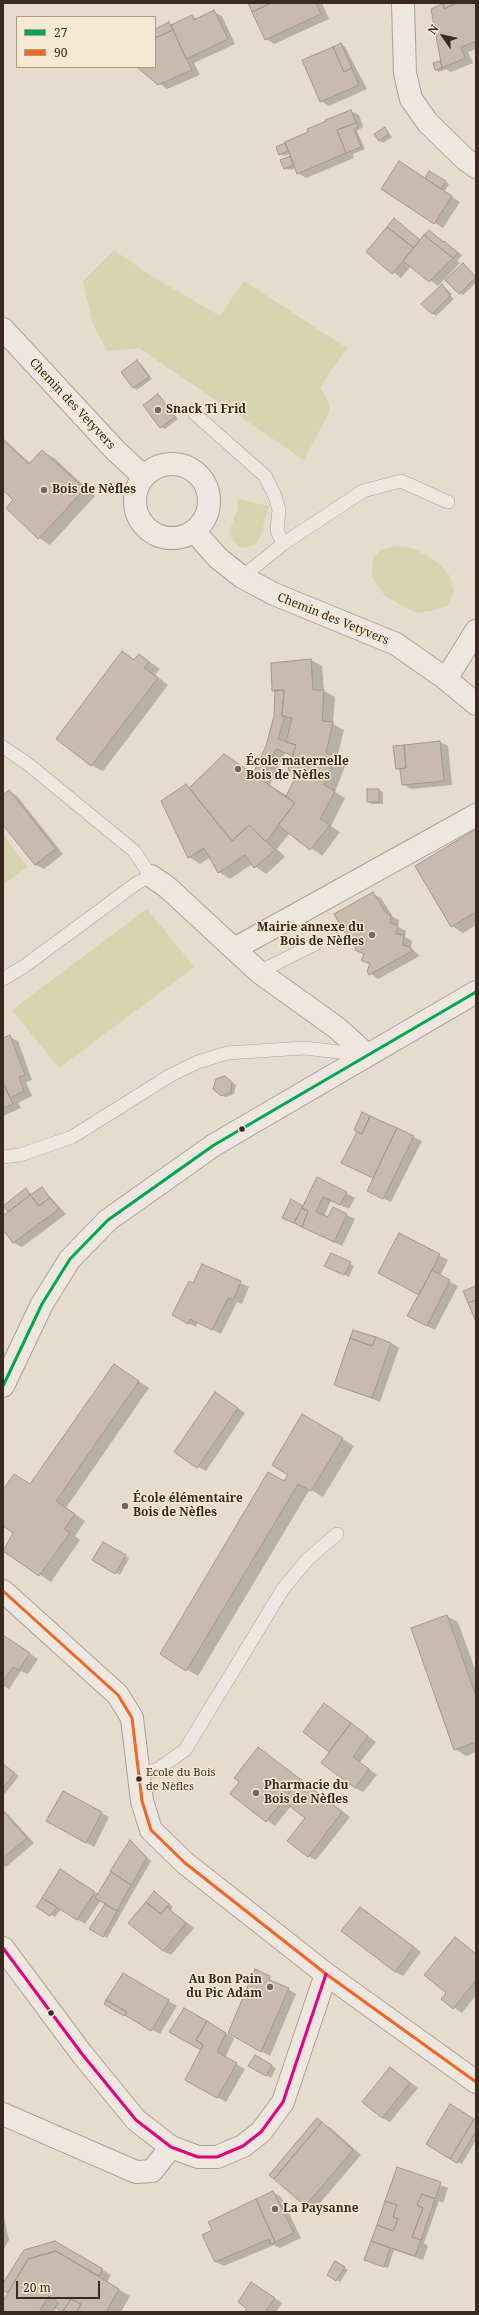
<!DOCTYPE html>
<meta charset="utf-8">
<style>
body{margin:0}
#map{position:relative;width:479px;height:2315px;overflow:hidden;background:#e5dccd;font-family:"Noto Serif",serif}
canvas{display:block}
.frame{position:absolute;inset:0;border:4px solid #39291e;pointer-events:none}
.legend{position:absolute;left:16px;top:16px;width:140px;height:52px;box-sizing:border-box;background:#f6e9d3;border:1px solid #aa9c8b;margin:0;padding:5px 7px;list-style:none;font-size:12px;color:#39291e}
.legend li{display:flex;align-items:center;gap:8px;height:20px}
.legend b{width:20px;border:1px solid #aa9c8b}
.north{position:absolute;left:423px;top:16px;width:40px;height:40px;-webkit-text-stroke:3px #f6e9d3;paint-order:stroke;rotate:304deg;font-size:11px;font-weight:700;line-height:16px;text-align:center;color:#39291e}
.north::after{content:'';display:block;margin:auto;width:14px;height:18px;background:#39291e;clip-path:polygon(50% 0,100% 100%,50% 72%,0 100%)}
.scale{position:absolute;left:16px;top:2281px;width:84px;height:18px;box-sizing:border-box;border:2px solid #39291e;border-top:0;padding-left:5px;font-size:12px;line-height:14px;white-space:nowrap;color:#39291e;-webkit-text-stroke:3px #f6e9d3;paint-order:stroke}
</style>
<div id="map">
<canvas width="479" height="2315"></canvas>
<div class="frame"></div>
<ul class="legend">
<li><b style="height:5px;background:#00a651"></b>27</li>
<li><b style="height:5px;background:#f26522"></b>90</li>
</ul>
<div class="north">N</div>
<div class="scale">20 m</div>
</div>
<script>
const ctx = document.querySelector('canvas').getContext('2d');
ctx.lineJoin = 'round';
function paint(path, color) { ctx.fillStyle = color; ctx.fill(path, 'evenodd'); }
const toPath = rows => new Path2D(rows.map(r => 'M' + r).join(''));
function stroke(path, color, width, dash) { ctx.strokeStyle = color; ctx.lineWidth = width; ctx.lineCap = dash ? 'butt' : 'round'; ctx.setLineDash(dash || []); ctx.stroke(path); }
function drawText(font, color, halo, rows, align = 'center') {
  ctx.font = font + ' "Noto Serif",serif'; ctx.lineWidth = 3; ctx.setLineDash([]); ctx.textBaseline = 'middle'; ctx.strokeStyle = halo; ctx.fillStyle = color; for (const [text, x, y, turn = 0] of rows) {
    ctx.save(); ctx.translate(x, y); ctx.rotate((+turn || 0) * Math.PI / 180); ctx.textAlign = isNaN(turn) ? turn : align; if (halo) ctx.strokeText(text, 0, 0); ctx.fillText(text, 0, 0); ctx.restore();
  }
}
const green = toPath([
 [114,250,148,274,220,316,244,281,347,348,320,387,329,404,329,412,304,460,139,348,107,351,93,325,83,281],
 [238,499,269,506,260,538,255,545,241,548,233,541,229,533,237,510],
 [398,546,415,549,437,562,450,576,454,592,447,606,436,610,416,613,385,596,372,577,373,558,382,549],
 [3,834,27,867,3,885],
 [147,909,194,967,59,1068,12,1010]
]);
const shadow = toPath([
 [249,3,322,3,329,19,274,44,266,39],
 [446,3,476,3,476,49,468,52,473,63,451,72,446,69,439,72,435,70,442,62,432,9],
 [214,12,222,16,235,44,194,63,200,75,167,89,139,67,155,67,155,30,169,23,173,25,192,16,197,19],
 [341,44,345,47,367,89,329,106,321,101],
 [351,111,359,115,363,127,357,131,365,149,353,154,354,158,306,178,298,173,296,168,289,170,285,168,290,157,292,158,290,154,284,156,280,154,285,144,287,145],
 [385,129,392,137,383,143,379,140],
 [430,172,449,184,444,192,460,202,443,228,382,189,425,179],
 [398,222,421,241,433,234,462,255,457,261,460,263,438,286,411,266,401,278,367,252],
 [463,265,476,276,476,283,463,295,459,293],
 [442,285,452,294,450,295,454,299,436,316,432,313],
 [137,362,141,364,152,379,137,390,133,387],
 [158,396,178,419,165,429,161,427],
 [3,438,31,464,42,452,54,458,95,496,50,545,39,538,15,500,3,489],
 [123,653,136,660,139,655,150,662,160,669,155,675,168,685,103,771,91,765],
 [311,660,322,666,324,691,335,697,333,724,344,730,337,758,346,764,335,792,345,798,331,826,340,832,322,856,290,833,277,849,285,857,266,874,252,864,230,879,219,872,211,857,200,864,189,857,186,785,190,788,224,755,254,774,267,747,275,716,276,692,273,690],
 [285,753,293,757,298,775,287,796,270,785],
 [440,742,448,746,452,785,411,789,403,784,401,771,397,769],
 [379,790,383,792,383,804,372,804,368,802],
 [9,791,17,796,63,854,44,869,36,865,3,824,3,796],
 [476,830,476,925,463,933,452,926,416,866],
 [373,894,381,898,393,917,399,920,398,927,406,931,405,937,412,941,411,948,420,956,378,979,368,971,371,965,362,960,365,955,356,950],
 [9,1037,18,1041,32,1080,26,1082,32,1096,18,1103,21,1108,3,1116,3,1039],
 [224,1077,236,1085,234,1094,226,1097,221,1095],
 [369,1117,422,1141,391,1202,376,1195,373,1178,342,1163,358,1132],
 [318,1178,355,1198,349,1209,331,1201,324,1216,328,1218,333,1208,355,1219,342,1246,287,1220,291,1201,304,1207],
 [42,1188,66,1214,22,1247,14,1243,3,1228,3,1217,10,1212,5,1206,26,1190,32,1195],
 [399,1234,448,1260,440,1276,458,1286,435,1330,417,1321,421,1295],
 [331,1254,354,1266,349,1277,329,1268],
 [202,1265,249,1287,242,1304,237,1302,221,1334,198,1322,196,1327,182,1320],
 [391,1343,399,1348,380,1402,335,1384],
 [114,1365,149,1388,66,1508,85,1521,75,1536,80,1540,51,1582,3,1550,15,1533,3,1525,3,1492,31,1485],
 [223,1398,245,1413,206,1471,198,1467],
 [303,1415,354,1446,323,1497,310,1489,198,1676,161,1654,285,1483,290,1475],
 [103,1543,129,1558,120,1575,94,1560],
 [447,1616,458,1622,476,1672,476,1752,466,1756,455,1749],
 [3,1636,38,1659,28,1674,21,1671,9,1689,3,1686],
 [325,1705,376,1742,360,1762,377,1775,363,1792,355,1788,330,1752,304,1732],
 [258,1748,350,1817,316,1860,308,1856,307,1818,291,1806,275,1826,231,1794,241,1782],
 [3,1765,19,1776,3,1796],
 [3,1809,34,1843,6,1867,3,1865],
 [101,1813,109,1817,94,1847,56,1826],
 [130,1841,151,1861,107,1938,90,1928,107,1903,101,1900,85,1924,61,1909,55,1917,37,1906,69,1875,98,1894],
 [158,1895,173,1907,170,1910,194,1928,171,1955,163,1951],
 [368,1913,421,1952,403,1976,395,1972],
 [463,1943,476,1954,476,1995,462,2013,443,1999,447,1993],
 [255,1971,296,1994,270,2056,229,2033],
 [123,1974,177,2006,160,2034,105,2004],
 [185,2009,234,2038,225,2058,245,2069,226,2102,186,2080,202,2050],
 [255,2056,276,2068,271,2078,250,2066],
 [391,2068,418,2088,390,2122,382,2118],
 [317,2120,331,2128,361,2155,314,2210,271,2175],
 [476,2121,476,2140,462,2164,457,2161],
 [398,2168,448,2188,443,2203,439,2201,424,2243,428,2246,423,2260,394,2250,388,2268,365,2260],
 [273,2192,281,2197,301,2238,280,2248,274,2245,224,2266,216,2262],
 [3,2213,9,2240,3,2251],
 [55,2242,111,2275,107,2282,130,2296,121,2312,64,2312,57,2307,54,2312,3,2312,3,2303,9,2292,3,2288,3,2285],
 [335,2262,348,2270,340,2282,328,2275],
 [259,2288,282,2303,276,2312,246,2312]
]);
const building = toPath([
 [248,3,271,3,252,12,248,3],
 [271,3,316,3,321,14,265,40,252,12,271,3],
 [444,3,457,3,444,9,444,3],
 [457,3,476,3,476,41,461,47,465,58,442,68,431,9,442,4,444,9,457,3],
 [214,10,228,39,186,59,171,25,192,15,194,20,214,10],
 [169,22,173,30,155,38,155,29,169,22],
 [173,30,192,70,158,85,137,67,155,67,155,38,173,30],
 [341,43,352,68,344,72,333,47,341,43],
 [333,47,344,72,352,68,359,85,320,102,302,60,333,47],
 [441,61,442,68,435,70,433,63,441,61],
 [351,110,356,123,337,130,346,153,297,174,285,142,308,132,307,129,326,121,325,120,351,110],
 [356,123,358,127,354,129,361,147,346,153,337,130,356,123],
 [385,127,389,134,379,141,374,134,385,127],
 [285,143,288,151,279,155,276,147,285,143],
 [290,156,294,165,284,169,280,160,290,156],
 [399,161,452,196,434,224,381,189,399,161],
 [429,171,446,181,441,189,425,178,429,171],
 [394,218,420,240,414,248,387,227,394,218],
 [387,227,414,248,392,274,366,252,387,227],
 [429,230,443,242,444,241,458,253,453,258,424,235,429,230],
 [424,235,453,258,429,282,403,261,424,235],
 [463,263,476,277,459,294,445,280,463,263],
 [442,284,450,296,432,314,421,304,442,284],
 [137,360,149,377,133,388,121,372,137,360],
 [158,394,175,417,160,428,143,405,158,394],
 [3,440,29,464,42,450,85,489,38,539,6,508,13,500,3,490,3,440],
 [122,651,134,660,139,654,149,662,144,668,158,678,91,766,56,739,122,651],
 [311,659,313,690,324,690,322,721,333,722,326,753,336,756,324,785,335,791,320,819,330,825,310,850,278,825,295,803,286,796,297,774,288,770,296,745,286,742,292,718,282,716,284,690,272,691,271,663,311,659],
 [275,690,284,690,282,716,285,716,278,739,296,745,293,756,276,749,262,779,253,774,266,746,274,716,275,690],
 [440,741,444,781,402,785,400,769,406,768,404,745,440,741],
 [404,745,406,768,396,769,393,746,404,745],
 [224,754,295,803,266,842,249,825,232,841,189,788,224,754],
 [186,784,232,841,249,825,275,850,254,868,245,855,218,873,204,848,188,858,161,801,186,784],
 [367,789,379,789,379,802,367,802,367,789],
 [9,790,56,849,35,865,3,825,3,795,9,790],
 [476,829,476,912,451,927,415,866,476,829],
 [373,892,386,913,391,915,390,923,398,926,396,934,404,935,403,945,410,947,412,951,369,975,367,971,370,964,361,960,364,954,355,950,357,943,349,940,334,914,373,892],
 [10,1035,25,1075,19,1077,24,1091,10,1098,3,1083,3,1038,10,1035],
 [225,1076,232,1082,231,1092,221,1096,213,1089,216,1079,225,1076],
 [5,1086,13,1104,3,1108,3,1087,5,1086],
 [362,1112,370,1116,362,1134,354,1130,362,1112],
 [370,1116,397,1128,373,1178,341,1163,357,1132,362,1134,370,1116],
 [397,1128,414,1136,383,1199,367,1191,397,1128],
 [317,1177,347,1192,340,1205,323,1197,316,1212,328,1217,333,1207,347,1214,334,1242,302,1227,308,1211,302,1208,317,1177],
 [42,1187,50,1198,39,1206,30,1195,42,1187],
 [26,1188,30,1195,8,1212,3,1206,26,1188],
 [30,1195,39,1206,50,1198,59,1209,13,1243,3,1230,3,1216,30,1195],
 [291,1199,303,1206,294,1223,282,1218,291,1199],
 [302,1208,308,1211,302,1227,294,1223,302,1208],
 [399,1233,440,1254,419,1295,378,1273,399,1233],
 [331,1253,351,1262,344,1275,324,1266,331,1253],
 [202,1264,241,1281,233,1300,228,1298,212,1330,190,1319,188,1324,172,1315,189,1281,193,1283,202,1264],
 [432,1270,450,1280,427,1326,407,1316,432,1270],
 [476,1286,476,1300,468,1303,463,1291,476,1286],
 [476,1300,476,1322,468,1303,476,1300],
 [353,1330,376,1337,372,1346,350,1338,353,1330],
 [376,1337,391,1343,372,1398,334,1385,350,1338,372,1346,376,1337],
 [114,1364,139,1381,56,1501,75,1514,64,1529,70,1533,39,1576,3,1551,13,1533,3,1526,3,1490,14,1474,30,1484,114,1364],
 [215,1392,238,1408,197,1468,174,1452,215,1392],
 [302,1414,343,1438,311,1491,298,1484,186,1671,160,1654,268,1472,284,1481,288,1475,272,1465,302,1414],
 [103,1542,126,1555,115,1574,92,1560,103,1542],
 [447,1615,476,1696,476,1742,454,1750,411,1628,447,1615],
 [3,1635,30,1653,19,1670,13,1667,3,1681,3,1635],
 [324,1703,351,1723,329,1752,303,1732,324,1703],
 [351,1723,368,1736,353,1757,369,1769,355,1788,321,1763,351,1723],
 [258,1747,300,1779,266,1822,230,1794,239,1782,234,1778,258,1747],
 [3,1764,15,1773,3,1788,3,1764],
 [300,1779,342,1812,308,1857,287,1841,305,1818,283,1801,300,1779],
 [63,1791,102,1812,86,1843,46,1821,63,1791],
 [3,1811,27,1838,3,1858,3,1811],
 [130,1840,147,1858,131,1885,110,1871,130,1840],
 [60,1869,95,1892,77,1920,42,1898,60,1869],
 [111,1872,131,1885,117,1911,95,1898,111,1872],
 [154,1891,169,1904,161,1914,146,1902,154,1891],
 [42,1898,57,1907,50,1916,36,1907,42,1898],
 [146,1902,161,1914,167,1907,186,1923,163,1951,128,1923,146,1902],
 [105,1904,117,1911,103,1937,89,1929,105,1904],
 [360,1907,414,1947,395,1972,341,1931,360,1907],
 [455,1937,476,1954,476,1980,453,2009,441,1999,446,1993,424,1975,455,1937],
 [255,1969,270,1976,269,1980,289,1988,261,2052,228,2033,255,1969],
 [123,1973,169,2000,151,2031,125,2015,127,2012,106,2000,123,1973],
 [106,2000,127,2012,124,2016,104,2004,106,2000],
 [184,2008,207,2021,196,2040,203,2045,201,2050,169,2032,184,2008],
 [207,2021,226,2033,217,2052,237,2063,217,2098,185,2080,203,2045,196,2040,207,2021],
 [255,2055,272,2065,266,2076,248,2066,255,2055],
 [390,2067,410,2083,382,2118,362,2102,390,2067],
 [450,2104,474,2119,450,2159,426,2144,450,2104],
 [317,2118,322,2122,274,2179,269,2175,317,2118],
 [474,2119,476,2120,476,2131,457,2163,450,2159,474,2119],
 [322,2122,353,2150,305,2206,274,2179,322,2122],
 [397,2167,441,2182,435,2199,422,2194,417,2205,423,2208,412,2237,421,2240,415,2256,371,2241,377,2225,393,2231,398,2219,393,2217,397,2205,385,2201,397,2167],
 [273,2191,294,2233,275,2242,256,2199,273,2191],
 [422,2194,435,2199,421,2240,412,2237,423,2208,417,2205,422,2194],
 [256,2199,275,2242,271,2244,269,2239,215,2262,202,2235,212,2230,208,2222,256,2199],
 [385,2201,397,2205,393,2217,398,2219,393,2231,377,2225,385,2201],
 [55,2241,103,2269,99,2276,56,2251,28,2259,8,2293,3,2290,3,2283,24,2250,55,2241],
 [371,2241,390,2248,384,2267,364,2260,371,2241],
 [56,2251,119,2289,106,2312,77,2312,81,2304,71,2299,62,2312,55,2307,59,2303,49,2296,39,2312,3,2312,3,2301,28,2259,56,2251],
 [335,2261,345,2267,336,2281,327,2275,335,2261],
 [251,2282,275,2298,265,2312,245,2312,247,2309,238,2302,251,2282],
 [71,2299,81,2304,77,2312,63,2312,71,2299]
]);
const lane = toPath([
 [195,414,265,476,275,496,279,510,277,530,283,544],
 [242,577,283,544,363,491,401,481,448,502],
 [3,747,28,764,134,851,151,876,137,883,26,965,3,979],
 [259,972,315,944],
 [3,1157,20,1155,72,1137,171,1075,198,1062,227,1053,304,1048,366,1055],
 [139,1775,158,1769,185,1750,283,1589,307,1560,337,1534]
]);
const street = toPath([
 [403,3,405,73,411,99,428,123,465,159,476,167],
 [3,329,115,450,143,476],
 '135 501a37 37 0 1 1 74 0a37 37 0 1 1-74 0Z',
 [194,531,218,558,242,577,274,594,396,644,446,679,476,704],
 [446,679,476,631],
 [151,876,167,887,259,972,337,1028,367,1055],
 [234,949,476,815],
 [3,1386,42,1304,70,1259,108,1220,214,1145,476,992],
 [3,1591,118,1695,132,1718,142,1801,151,1830,185,1863,326,1974,476,2082],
 [3,1948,82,2054,136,2120,171,2147,198,2157,217,2157,243,2146,261,2132,283,2102,326,1974],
 [3,2114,136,2172,152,2171,171,2147]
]);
const bus1 = toPath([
 [3,1386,42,1304,70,1259,108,1220,214,1145,476,992]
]);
const bus2 = toPath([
 [3,1591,118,1695,132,1718,142,1801,151,1830,185,1863,326,1974,476,2082]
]);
const bus3 = toPath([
 [3,1948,82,2054,136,2120,171,2147,198,2157,217,2157,243,2146,261,2132,283,2102,326,1974]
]);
const markers = [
 [158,410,4,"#75685b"],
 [44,490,4,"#75685b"],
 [238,769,4,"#75685b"],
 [372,935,4,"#75685b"],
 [242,1129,3.5,"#39291e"],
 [125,1506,4,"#75685b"],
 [139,1779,3.5,"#39291e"],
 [256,1793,4,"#75685b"],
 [270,1987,4,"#75685b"],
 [51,2013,3.5,"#39291e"],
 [275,2209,4,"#75685b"]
];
const busNames = [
 ["Ecole du Bois",146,1773],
 ["de Nèfles",146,1787]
];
const streetNames = [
 ["Chemin des Vetyvers",72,404,47],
 ["Chemin des Vetyvers",333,619,22]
];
const poiNames = [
 ["Snack Ti Frid",166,410],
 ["Bois de Nèfles",52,490],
 ["École maternelle",246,762],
 ["Bois de Nèfles",246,776],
 ["Mairie annexe du",364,928,"right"],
 ["Bois de Nèfles",364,942,"right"],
 ["École élémentaire",133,1499],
 ["Bois de Nèfles",133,1513],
 ["Pharmacie du",264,1786],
 ["Bois de Nèfles",264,1800],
 ["Au Bon Pain",262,1980,"right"],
 ["du Pic Adam",262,1994,"right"],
 ["La Paysanne",283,2209]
];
paint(green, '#d7d4af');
paint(shadow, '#0003');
paint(building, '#c9baae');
stroke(building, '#a5978c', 1);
stroke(lane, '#aaa196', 14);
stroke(street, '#aaa196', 24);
stroke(lane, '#ede7df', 13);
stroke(street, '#ede7df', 22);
stroke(bus1, '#00a651', 3);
stroke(bus2, '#f26522', 3);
stroke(bus3, '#e5007d', 3);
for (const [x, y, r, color] of markers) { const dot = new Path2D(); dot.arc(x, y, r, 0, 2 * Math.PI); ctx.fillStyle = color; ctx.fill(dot); stroke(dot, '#f6e9d3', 1.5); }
drawText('11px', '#39291e', '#f6e9d3', busNames, 'left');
drawText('12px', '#39291e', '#f6e9d3', streetNames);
drawText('bold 12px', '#39291e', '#f6e9d3', poiNames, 'left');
</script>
